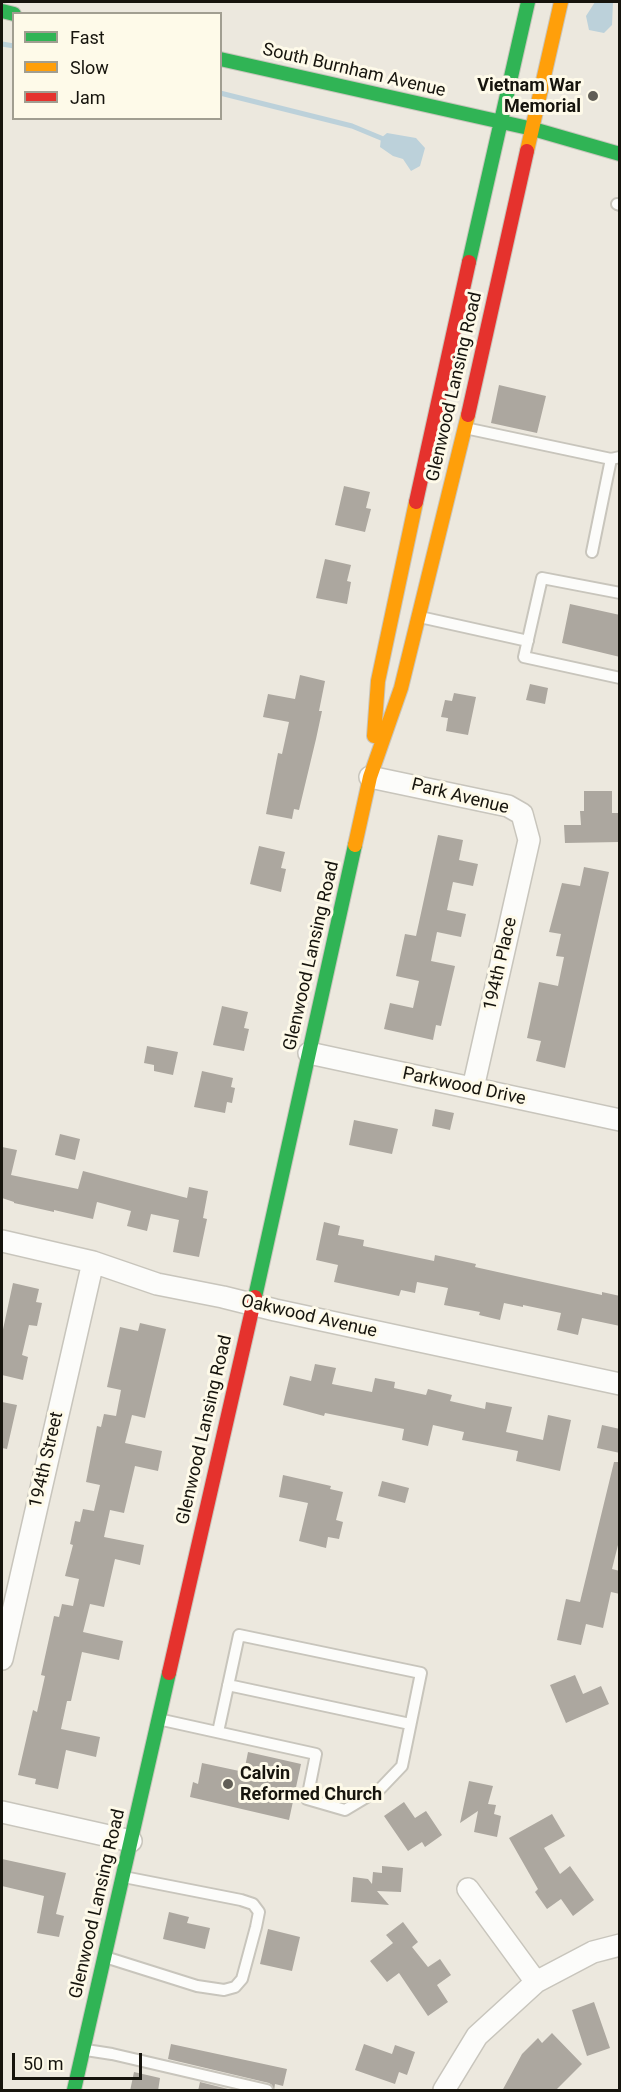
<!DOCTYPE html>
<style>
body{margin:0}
#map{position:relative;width:621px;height:2092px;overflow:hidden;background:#ece8de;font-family:Roboto,sans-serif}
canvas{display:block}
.frame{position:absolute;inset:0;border:3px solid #16140d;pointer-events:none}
.legend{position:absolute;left:12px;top:12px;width:210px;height:108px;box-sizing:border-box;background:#fefae9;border:2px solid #a19e91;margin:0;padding:8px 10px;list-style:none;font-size:18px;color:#16140d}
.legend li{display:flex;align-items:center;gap:12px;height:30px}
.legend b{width:30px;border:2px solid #a19e91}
.scale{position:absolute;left:12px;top:2053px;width:130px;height:27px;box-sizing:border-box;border:3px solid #16140d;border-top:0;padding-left:8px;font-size:18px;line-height:21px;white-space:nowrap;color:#16140d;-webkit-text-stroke:4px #fefae9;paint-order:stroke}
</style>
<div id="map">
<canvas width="621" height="2092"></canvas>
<div class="frame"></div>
<ul class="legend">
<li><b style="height:8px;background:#30b455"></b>Fast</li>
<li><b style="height:8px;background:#ff9f0a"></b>Slow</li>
<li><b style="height:8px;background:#e5322d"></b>Jam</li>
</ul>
<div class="scale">50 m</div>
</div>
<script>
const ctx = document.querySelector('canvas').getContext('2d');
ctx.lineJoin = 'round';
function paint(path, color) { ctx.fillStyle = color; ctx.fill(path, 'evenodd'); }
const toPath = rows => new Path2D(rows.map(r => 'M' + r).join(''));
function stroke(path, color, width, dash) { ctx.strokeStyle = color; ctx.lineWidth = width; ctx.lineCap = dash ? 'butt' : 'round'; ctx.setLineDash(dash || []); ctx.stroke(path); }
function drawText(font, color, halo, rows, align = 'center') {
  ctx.font = font + ' Roboto,sans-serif'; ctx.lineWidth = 6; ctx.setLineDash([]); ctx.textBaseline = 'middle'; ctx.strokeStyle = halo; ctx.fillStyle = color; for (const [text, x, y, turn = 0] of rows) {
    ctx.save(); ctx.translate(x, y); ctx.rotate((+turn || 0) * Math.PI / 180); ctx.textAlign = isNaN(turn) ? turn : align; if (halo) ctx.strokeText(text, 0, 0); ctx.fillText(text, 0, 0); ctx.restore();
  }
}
const water = toPath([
 [595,2,613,2,612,25,604,33,589,30,586,16],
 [387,133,416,138,425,148,420,166,411,171,403,159,393,156,380,147,381,138]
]);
const stream = toPath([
 [2,44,14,46],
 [220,93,352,126,381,138]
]);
const building = toPath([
 [499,385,546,396,537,433,491,423],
 [344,486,370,492,366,508,371,509,365,532,335,525],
 [325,559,351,565,347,581,351,582,347,604,316,598],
 [570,604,620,615,620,657,562,643],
 [300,675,325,681,319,711,322,711,316,739,299,810,294,809,292,819,266,814,278,753,282,754,289,722,263,717,268,694,295,699],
 [530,684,548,688,545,704,526,700],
 [454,693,476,697,468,735,446,731,448,718,441,717,445,700,452,701],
 [584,791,612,791,612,813,620,813,619,842,565,843,564,825,581,825,580,811,584,811],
 [438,835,463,840,459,860,478,864,473,886,453,882,447,910,466,914,461,937,437,932,431,961,455,966,441,1026,436,1025,433,1040,384,1029,390,1003,413,1008,419,981,396,976,405,934,416,936],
 [259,846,285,852,281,868,286,869,281,892,250,884],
 [584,867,609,872,565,1068,536,1061,541,1041,527,1038,539,982,558,986,564,957,556,956,561,934,549,932,562,883,580,886],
 [222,1006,248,1012,244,1028,249,1029,244,1051,213,1045],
 [147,1046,178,1052,173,1075,154,1071,154,1065,144,1063],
 [202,1071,233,1078,231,1087,235,1088,232,1103,227,1102,225,1113,194,1107],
 [435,1109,454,1113,450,1130,432,1126],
 [354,1120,398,1129,392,1154,349,1145],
 [60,1134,80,1139,75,1160,55,1155],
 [2,1147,17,1150,11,1175,78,1189,83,1171,187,1198,189,1187,208,1191,203,1218,207,1219,199,1257,173,1252,179,1220,151,1214,147,1231,127,1226,131,1211,97,1202,93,1219,54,1210,54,1212,14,1203,14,1202,2,1198],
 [324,1222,340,1226,338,1235,364,1240,363,1246,434,1261,435,1255,476,1264,475,1267,529,1279,602,1295,602,1292,620,1296,620,1326,582,1318,578,1335,557,1330,561,1313,523,1305,523,1307,504,1303,500,1320,479,1315,480,1312,444,1305,448,1288,417,1282,415,1293,401,1290,399,1296,334,1282,338,1265,316,1260],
 [13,1283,39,1289,36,1302,42,1303,37,1326,29,1325,22,1355,28,1357,23,1380,2,1375,2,1334],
 [140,1323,166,1329,145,1418,132,1415,125,1443,162,1451,158,1471,135,1466,124,1513,110,1510,104,1537,144,1545,140,1565,115,1559,104,1607,90,1604,83,1632,123,1641,119,1660,82,1652,71,1701,67,1701,61,1729,100,1737,96,1757,66,1750,58,1789,35,1784,36,1779,18,1775,33,1710,37,1712,45,1676,41,1675,54,1616,59,1617,62,1604,73,1606,79,1579,65,1576,73,1545,70,1544,75,1521,80,1522,83,1509,94,1511,100,1485,86,1482,97,1426,101,1427,104,1414,116,1416,121,1390,107,1387,120,1327,138,1331],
 [315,1364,336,1368,332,1384,372,1392,375,1378,395,1382,394,1388,426,1395,428,1389,452,1395,450,1401,485,1409,486,1402,512,1407,506,1432,543,1440,548,1415,571,1420,560,1471,516,1461,518,1451,462,1440,464,1432,433,1425,428,1446,402,1440,404,1429,325,1413,324,1416,283,1405,290,1376,311,1381],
 [2,1402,17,1405,7,1449,2,1448],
 [602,1425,620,1429,620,1453,597,1448],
 [614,1462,620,1462,620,1537,612,1569,620,1571,620,1594,611,1592,603,1628,586,1624,581,1645,557,1640,566,1599,580,1602],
 [283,1475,331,1486,330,1489,343,1492,336,1520,343,1522,339,1539,328,1537,326,1548,299,1541,308,1503,279,1497],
 [382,1481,409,1488,405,1503,378,1496],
 [575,1675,583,1694,601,1686,609,1704,566,1723,550,1685],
 [248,1752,301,1764,289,1820,190,1797,193,1782,198,1784,202,1763,244,1772],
 [469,1781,493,1786,488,1804,496,1805,494,1814,501,1816,497,1837,474,1832,478,1811,460,1823],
 [404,1802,415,1818,426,1811,442,1835,425,1847,422,1842,408,1851,384,1816],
 [552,1814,565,1836,544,1848,560,1874,570,1866,594,1900,573,1916,561,1899,547,1909,535,1892,538,1889,509,1838],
 [2,1859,66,1873,56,1914,64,1916,59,1937,37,1933,44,1896,2,1886],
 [382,1866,403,1868,401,1892,377,1891,389,1905,351,1902,353,1877,368,1879,372,1884,373,1872,382,1873],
 [169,1912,189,1917,187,1923,210,1928,205,1949,163,1939],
 [403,1922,418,1942,412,1947,428,1967,440,1959,451,1975,437,1985,448,2002,428,2016,399,1973,387,1982,370,1961,393,1943,386,1935],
 [268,1929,300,1937,292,1971,260,1964],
 [594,2002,610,2048,587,2056,572,2010],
 [552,2033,582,2064,555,2091,502,2091,522,2054,538,2038,542,2043],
 [171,2044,287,2069,283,2086,275,2084,274,2091,272,2085,269,2083,168,2059],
 [364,2044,392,2054,395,2045,415,2052,407,2075,399,2072,395,2084,355,2070],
 [134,2072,160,2078,158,2091,130,2091],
 [200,2082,236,2091,198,2091]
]);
const lane = toPath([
 [617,204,620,205],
 [465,428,611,459],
 [592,552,611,459,620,457],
 [620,593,542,578,524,657,620,678],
 [420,617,528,641],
 [228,1685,410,1724],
 [158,1719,316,1754,307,1799,345,1810,380,1789,402,1766,421,1673,239,1635,218,1732],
 [105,1957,197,1986,224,1990,235,1987,242,1979,256,1927,259,1912,253,1904,241,1900,124,1877],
 [86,2050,112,2054,267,2090]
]);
const street = toPath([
 [370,777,508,806,522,814,529,840,473,1088],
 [309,1053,620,1120],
 [2,1241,93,1262,157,1284,223,1297,275,1310,620,1384],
 [2,1659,93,1262],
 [2,1812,131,1841],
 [468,1889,536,1982],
 [444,2090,477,2036,536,1982,593,1952,620,1945]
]);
const fast = toPath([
 [2,11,14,14],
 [220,59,533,129,620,154],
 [469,262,528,2],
 [255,1297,355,845],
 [74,2090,169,1673]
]);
const slow = toPath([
 [527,151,561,2],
 [374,736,378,681,416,502],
 [355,845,370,777,401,688,468,415]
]);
const jam = toPath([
 [468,415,527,151],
 [416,502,469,262],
 [169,1673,255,1297]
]);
const markers = [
 [593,96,6,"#615e56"],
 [228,1784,6,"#615e56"]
];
const streetNames = [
 ["South Burnham Avenue",354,71,13],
 ["Glenwood Lansing Road",455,387,-77],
 ["Park Avenue",460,797,14],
 ["Glenwood Lansing Road",312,956,-77],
 ["194th Place",501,964,-77],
 ["Parkwood Drive",464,1087,12],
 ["Oakwood Avenue",309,1317,13],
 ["Glenwood Lansing Road",205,1430,-77],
 ["194th Street",47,1460,-77],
 ["Glenwood Lansing Road",98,1904,-77]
];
const poiNames = [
 ["Vietnam War",581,86],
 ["Memorial",581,107],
 ["Calvin",240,1774,"left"],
 ["Reformed Church",240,1795,"left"]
];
paint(water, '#bcd1da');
stroke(stream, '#bcd1da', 5);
paint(building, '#aca79f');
stroke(lane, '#c8c5bc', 14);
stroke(street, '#c8c5bc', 24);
stroke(fast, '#c8c5bc', 16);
stroke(slow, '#c8c5bc', 16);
stroke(jam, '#c8c5bc', 16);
stroke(lane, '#fcfcfa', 10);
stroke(street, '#fcfcfa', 21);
stroke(fast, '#30b455', 14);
stroke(slow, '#ff9f0a', 14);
stroke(jam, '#e5322d', 14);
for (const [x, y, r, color] of markers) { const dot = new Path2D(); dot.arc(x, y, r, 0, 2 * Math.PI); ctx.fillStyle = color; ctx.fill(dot); stroke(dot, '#fefae9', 2); }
drawText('18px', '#16140d', '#fefae9', streetNames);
drawText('bold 18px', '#16140d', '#fefae9', poiNames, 'right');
</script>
